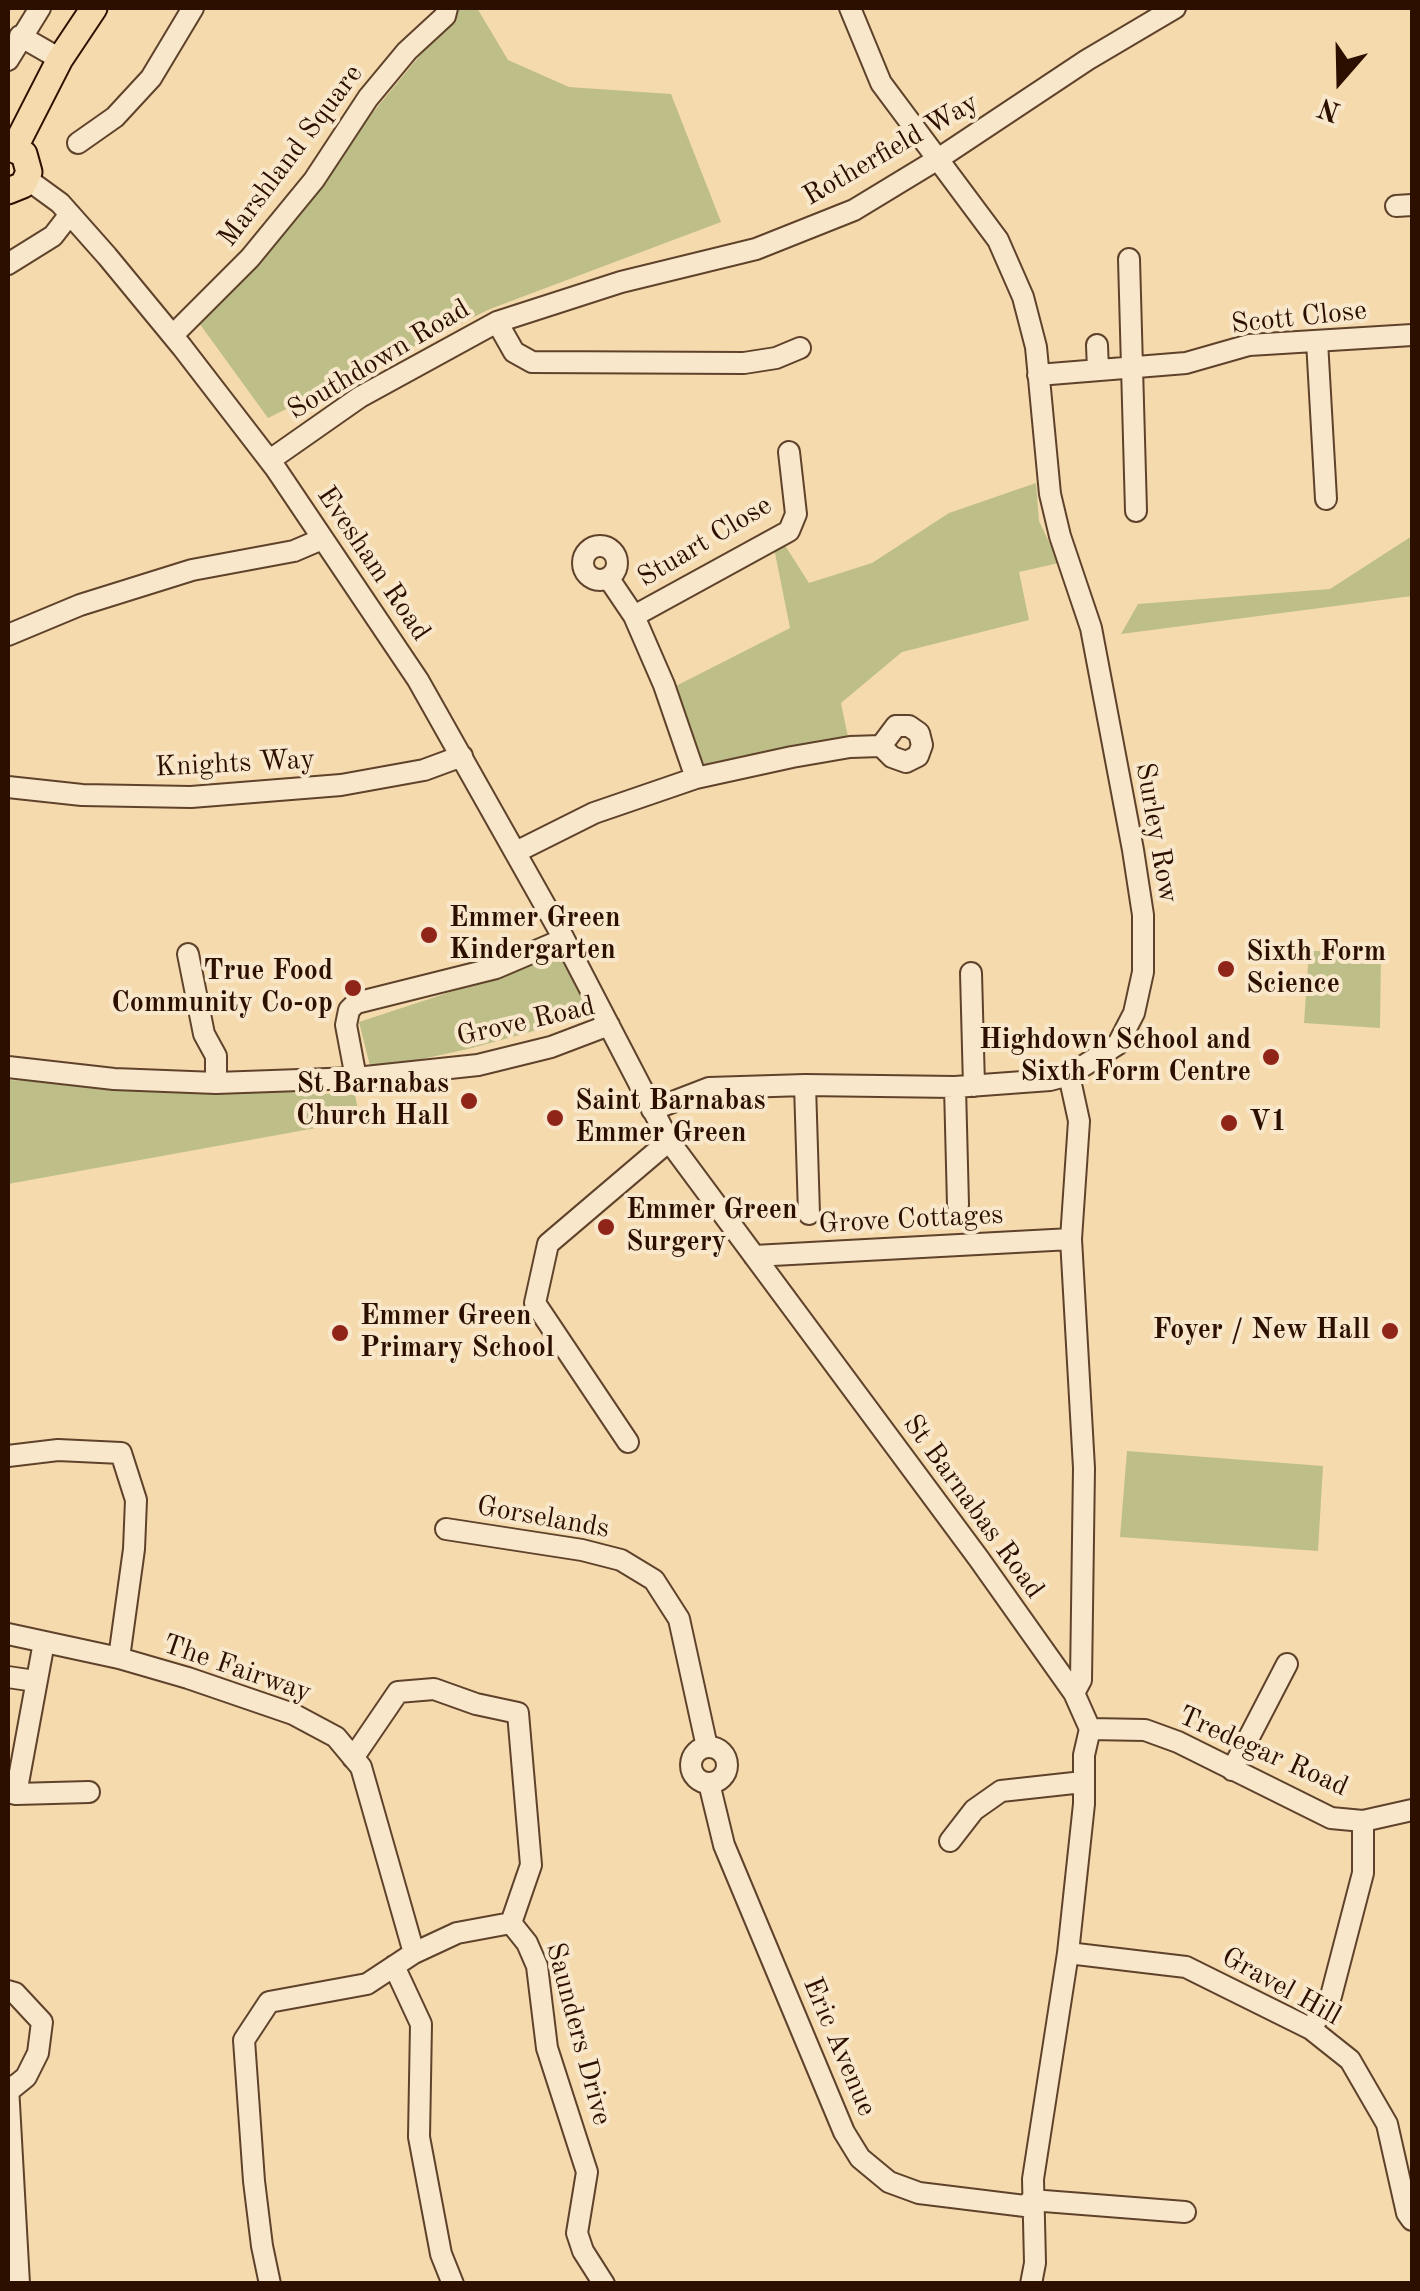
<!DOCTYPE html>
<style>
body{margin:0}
#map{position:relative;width:1420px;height:2291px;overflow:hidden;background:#f5daad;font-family:"Old Standard TT",serif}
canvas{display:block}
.frame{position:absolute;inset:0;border:10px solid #2d0f00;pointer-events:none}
.north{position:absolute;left:1290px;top:30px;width:100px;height:100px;-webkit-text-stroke:8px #f8e7ca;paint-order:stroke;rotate:200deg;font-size:28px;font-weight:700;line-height:40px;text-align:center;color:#2d0f00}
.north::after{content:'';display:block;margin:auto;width:35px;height:45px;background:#2d0f00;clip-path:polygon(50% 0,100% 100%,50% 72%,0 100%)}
</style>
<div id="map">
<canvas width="1420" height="2291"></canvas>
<div class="frame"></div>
<div class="north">N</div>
</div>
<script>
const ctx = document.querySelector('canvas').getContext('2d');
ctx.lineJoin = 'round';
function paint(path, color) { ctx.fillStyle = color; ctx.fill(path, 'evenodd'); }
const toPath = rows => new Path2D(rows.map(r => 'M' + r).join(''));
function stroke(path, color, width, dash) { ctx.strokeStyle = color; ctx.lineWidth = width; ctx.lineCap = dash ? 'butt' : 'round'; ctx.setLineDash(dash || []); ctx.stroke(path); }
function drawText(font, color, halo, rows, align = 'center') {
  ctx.font = font + ' "Old Standard TT",serif'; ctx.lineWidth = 8; ctx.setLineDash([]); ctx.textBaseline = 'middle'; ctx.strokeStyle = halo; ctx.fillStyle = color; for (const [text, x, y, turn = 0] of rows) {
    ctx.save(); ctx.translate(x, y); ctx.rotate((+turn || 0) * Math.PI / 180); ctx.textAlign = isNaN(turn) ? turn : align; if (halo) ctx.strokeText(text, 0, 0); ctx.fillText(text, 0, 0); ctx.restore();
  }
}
const green = toPath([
 [459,8,477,8,508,60,569,87,671,94,721,222,490,309,268,418,199,323],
 [1036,483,1039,521,1059,563,1019,572,1029,620,902,652,841,703,850,747,696,778,666,691,790,628,774,548,784,544,809,583,872,563,949,513],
 [1412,536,1412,596,1121,634,1138,604,1330,589],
 [1309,951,1381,952,1380,1028,1304,1023],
 [560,956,589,1006,581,1018,468,1049,371,1070,359,1022],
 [8,1080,355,1095,360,1120,8,1184],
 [1127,1451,1323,1466,1318,1551,1120,1537]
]);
const minor = toPath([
 [20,36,60,59],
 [8,60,40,8],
 [78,143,115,117,151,78,193,8],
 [27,179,60,203,107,256,182,347,276,469,418,680,564,939,669,1141,979,1559,1074,1693,1090,1729,1084,1755,1084,1804,1068,1953,1033,2179,1035,2263,1031,2284],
 [1396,206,1412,205],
 [1129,259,1136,511],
 [8,264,53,236,70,214],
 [497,322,514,352,532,362,744,363,776,358,800,348],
 [173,335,250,258,314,180,368,98,407,51,445,16,447,8],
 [1317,341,1326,499],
 [1097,345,1098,370],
 [1038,375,1186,363,1249,345,1412,335],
 [270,460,360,397,497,322,621,282,756,249,854,210,938,159,1087,60,1175,8],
 '583 563a17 17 0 1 1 34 0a17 17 0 1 1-34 0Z',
 [609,579,634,616,664,685,696,778],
 [634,616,789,531,796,514,789,452],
 [8,635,80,605,192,570,294,551,322,539],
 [896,726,909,726,919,733,922,745,918,756,906,762,892,757,881,746,896,726],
 [8,787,82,795,191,797,341,785,424,770,462,756],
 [516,852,594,813,696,778,792,757,850,747,881,746],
 [188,954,204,1034,216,1056,216,1083],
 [971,973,974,1086],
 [8,1067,114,1079,216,1083,356,1078,478,1065,551,1047,609,1025],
 [1069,1075,1079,1121,1071,1239,1084,1468,1081,1680,1074,1693],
 [356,1078,346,1025,349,1010,356,1003,496,968,564,939],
 [805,1085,809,1214],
 [955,1087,958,1205],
 [652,1110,709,1088,805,1085,955,1087,1050,1080,1069,1075,1118,1044,1134,1013,1143,972,1143,915,1133,850,1091,628,1060,536,1050,494,1036,347,1023,297,998,240,881,83,850,8],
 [754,1256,1071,1239],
 [628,1442,535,1303,548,1244,669,1141],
 [8,1456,58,1450,121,1453,136,1500,134,1549,119,1658],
 [446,1529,582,1550,621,1560,654,1580,679,1619,707,1747],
 [8,1634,119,1658,188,1678,293,1714,336,1737,361,1767,414,1953],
 [8,1677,35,1681],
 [1090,1729,1145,1730,1178,1742,1331,1818,1363,1821,1412,1810],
 '691 1765a18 18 0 1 1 36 0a18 18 0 1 1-36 0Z',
 [353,1758,398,1692,434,1689,476,1704,518,1713,531,1865,511,1923],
 [1232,1770,1287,1664],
 [709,1783,724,1845,844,2132,860,2158,889,2182,919,2193,1033,2207],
 [8,1792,16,1794,44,1642],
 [16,1794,89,1792],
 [950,1841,974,1810,1001,1791,1083,1782],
 [511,1923,527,1943,537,1966,547,2048,587,2172,577,2233,583,2251,604,2284],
 [1068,1953,1186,1967,1311,2029,1350,2060,1387,2124,1407,2213,1412,2220],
 [394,1966,421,2024,419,2137,441,2254,453,2284],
 [8,1991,15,1993,42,2022,38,2053,26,2077,10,2090],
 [1311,2029,1331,1996,1363,1873,1363,1821],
 [8,2086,19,2284],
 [1031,2200,1185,2212],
 [270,2284,262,2246,254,2181,244,2040,269,2002,367,1984,414,1953,457,1933,511,1923]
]);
const major = toPath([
 [8,147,24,154,29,172,23,185,8,191],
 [15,147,60,59,94,8]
]);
const markers = [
 [429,935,10,"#8f2418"],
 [1226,969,10,"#8f2418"],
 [353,988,10,"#8f2418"],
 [1271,1057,10,"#8f2418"],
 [469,1101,10,"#8f2418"],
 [555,1118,10,"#8f2418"],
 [1229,1123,10,"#8f2418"],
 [606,1227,10,"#8f2418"],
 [1390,1331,10,"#8f2418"],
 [340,1333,10,"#8f2418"]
];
const streetNames = [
 ["Rotherfield Way",891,150,-30],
 ["Marshland Square",291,156,-53],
 ["Scott Close",1299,318,-6],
 ["Southdown Road",379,360,-31],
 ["Stuart Close",705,542,-31],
 ["Evesham Road",373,564,56],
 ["Knights Way",235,764,-3],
 ["Surley Row",1156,833,80],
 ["Grove Road",526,1022,-13],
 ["Grove Cottages",911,1220,-3],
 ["St Barnabas Road",973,1507,54],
 ["Gorselands",543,1518,10],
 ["The Fairway",237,1669,19],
 ["Tredegar Road",1263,1752,24],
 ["Gravel Hill",1281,1987,29],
 ["Saunders Drive",578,2034,75],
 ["Eric Avenue",839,2047,67]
];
const poiNames = [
 ["Emmer Green",449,919],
 ["Kindergarten",449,951],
 ["Sixth Form",1246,953],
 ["Science",1246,985],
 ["True Food",333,972,"right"],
 ["Community Co-op",333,1004,"right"],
 ["Highdown School and",1251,1041,"right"],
 ["Sixth Form Centre",1251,1073,"right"],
 ["St Barnabas",449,1085,"right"],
 ["Church Hall",449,1117,"right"],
 ["Saint Barnabas",575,1102],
 ["Emmer Green",575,1134],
 ["V1",1249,1123],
 ["Emmer Green",626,1211],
 ["Surgery",626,1243],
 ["Emmer Green",360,1317],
 ["Primary School",360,1349],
 ["Foyer / New Hall",1370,1331,"right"]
];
paint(green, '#bebf88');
stroke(minor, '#5f422b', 24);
stroke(major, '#2d0f00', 29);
stroke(minor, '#f8e7ca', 20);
stroke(major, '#f5daad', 25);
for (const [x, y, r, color] of markers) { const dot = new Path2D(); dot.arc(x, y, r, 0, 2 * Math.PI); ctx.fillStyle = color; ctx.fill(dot); stroke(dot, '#f8e7ca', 4); }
drawText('28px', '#2d0f00', '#f8e7ca', streetNames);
drawText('bold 28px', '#2d0f00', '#f8e7ca', poiNames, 'left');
</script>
